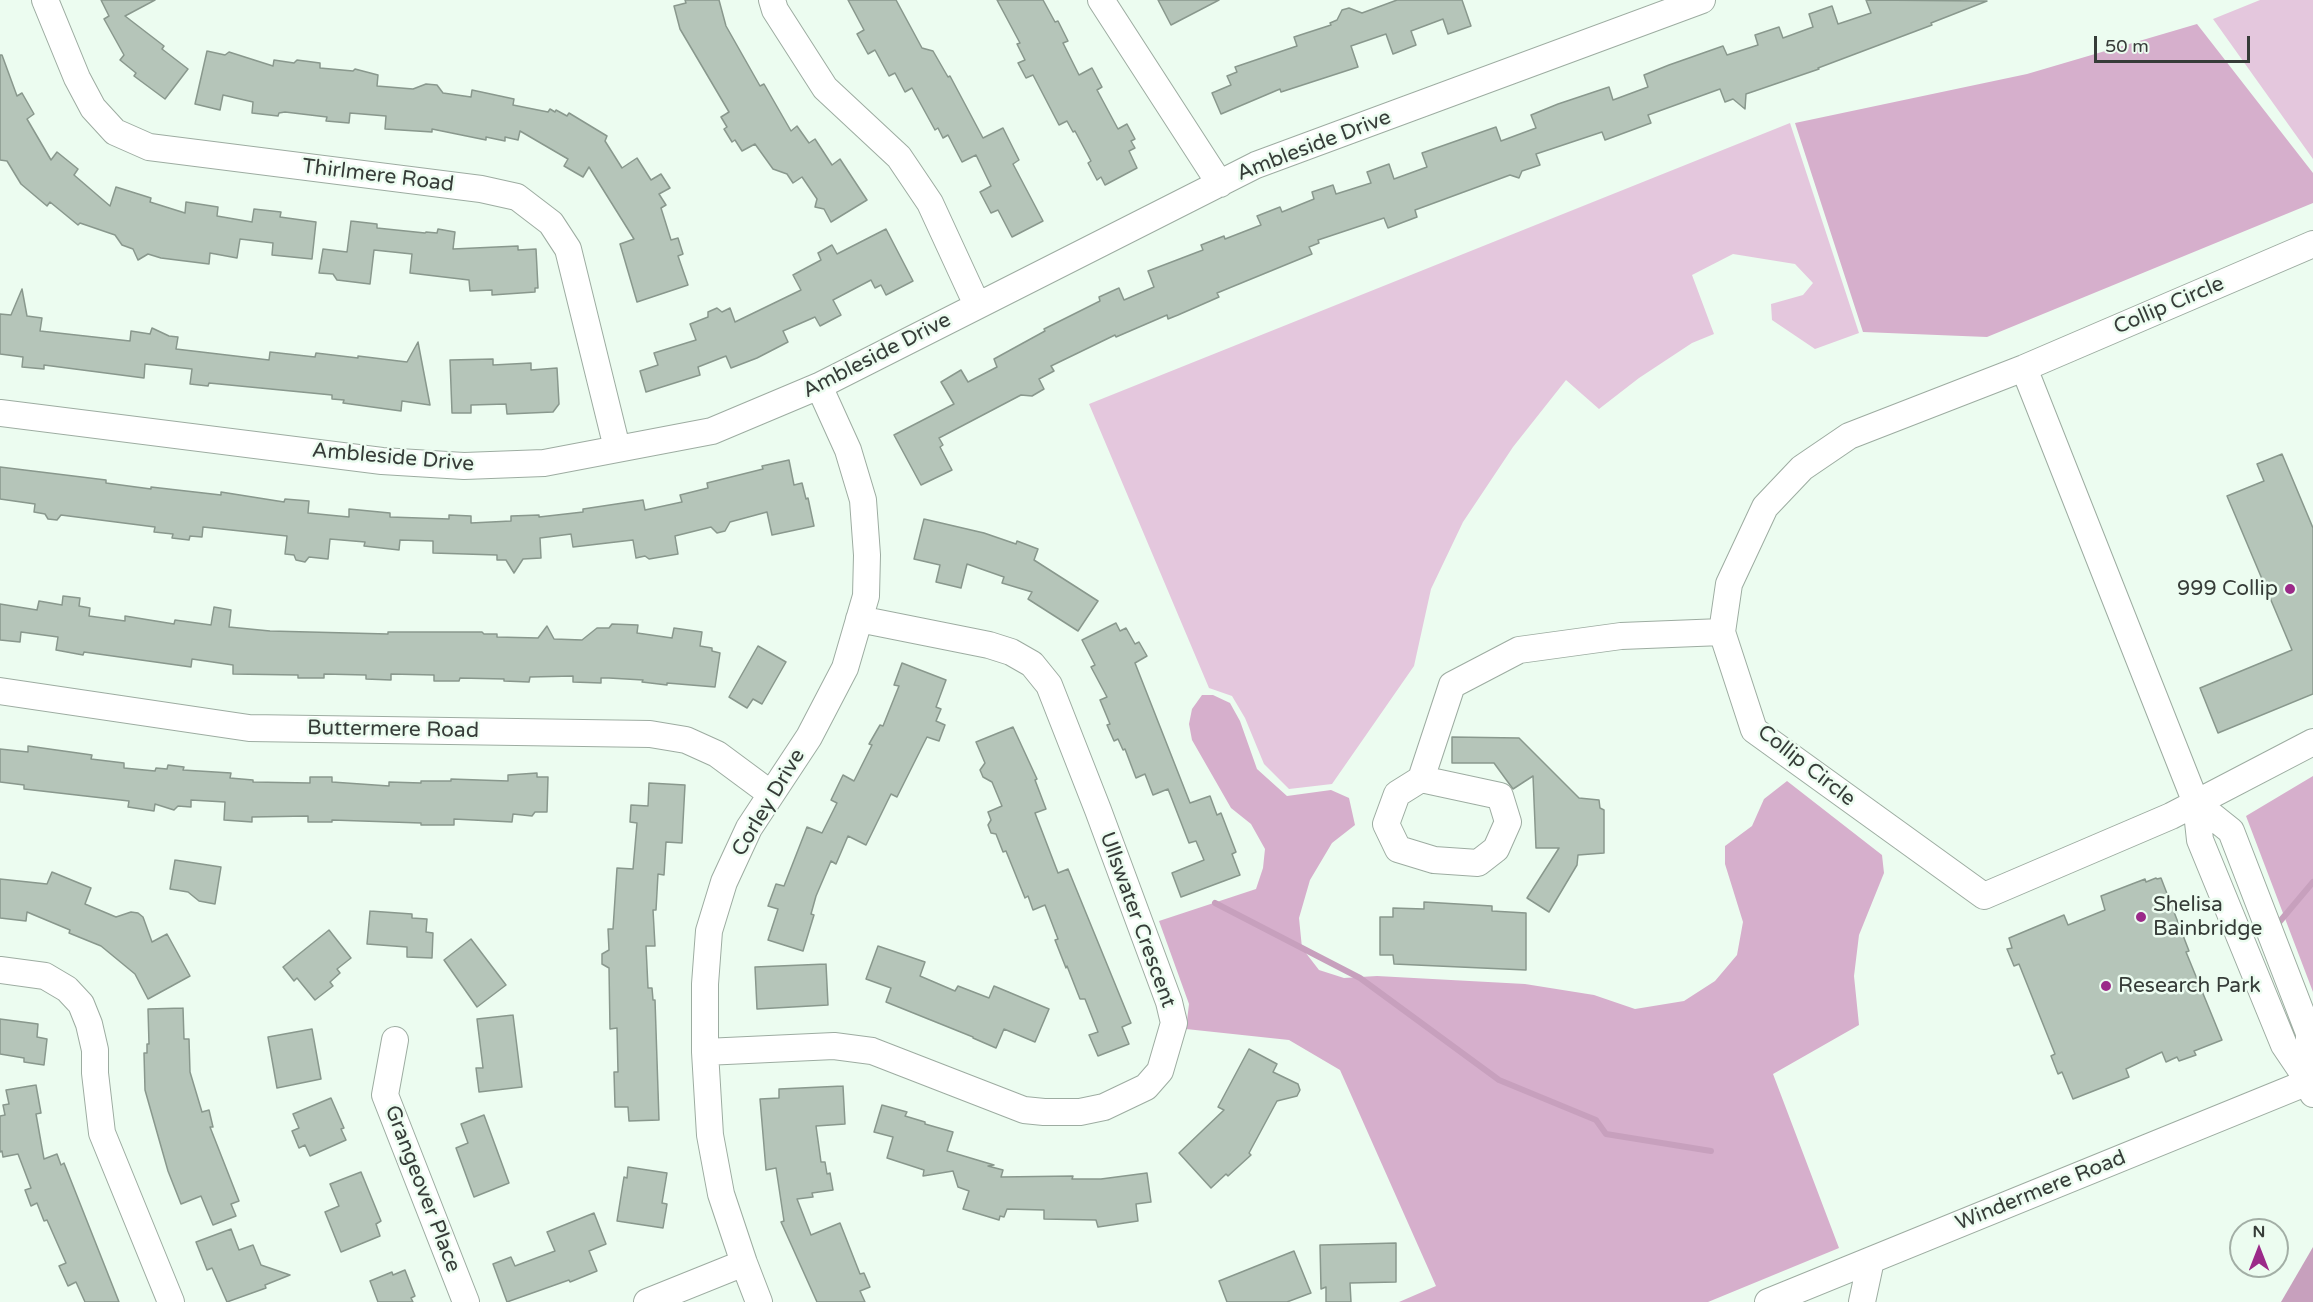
<!DOCTYPE html>
<style>
body{margin:0}
#map{position:relative;width:2313px;height:1302px;overflow:hidden;background:#ecfcf0;font-family:"Varela Round",sans-serif}
canvas{display:block}
.north{position:absolute;left:2229px;top:1218px;width:60px;height:60px;box-sizing:border-box;background:#ecfcf0;border:2px solid #a3afa6;border-radius:50%;rotate:0deg;font-size:16px;font-weight:700;line-height:24px;text-align:center;color:#363c38}
.north::after{content:'';display:block;margin:auto;width:21px;height:27px;background:#9b2a89;clip-path:polygon(50% 0,100% 100%,50% 72%,0 100%)}
.scale{position:absolute;left:2094px;top:36px;width:156px;height:27px;box-sizing:border-box;border:3px solid #363c38;border-top:0;padding-left:8px;font-size:18px;line-height:21px;white-space:nowrap;color:#363c38;-webkit-text-stroke:4px #ecfcf0;paint-order:stroke}
</style>
<div id="map">
<canvas width="2313" height="1302"></canvas>
<div class="north">N</div>
<div class="scale">50 m</div>
</div>
<script>
const ctx = document.querySelector('canvas').getContext('2d');
ctx.lineJoin = 'round';
function paint(path, color) { ctx.fillStyle = color; ctx.fill(path, 'evenodd'); }
const toPath = rows => new Path2D(rows.map(r => 'M' + r).join(''));
function stroke(path, color, width, dash) { ctx.strokeStyle = color; ctx.lineWidth = width; ctx.lineCap = dash ? 'butt' : 'round'; ctx.setLineDash(dash || []); ctx.stroke(path); }
function drawText(font, color, halo, rows, align = 'center') {
  ctx.font = font + ' "Varela Round",sans-serif'; ctx.lineWidth = 5; ctx.setLineDash([]); ctx.textBaseline = 'middle'; ctx.strokeStyle = halo; ctx.fillStyle = color; for (const [text, x, y, turn = 0] of rows) {
    ctx.save(); ctx.translate(x, y); ctx.rotate((+turn || 0) * Math.PI / 180); ctx.textAlign = isNaN(turn) ? turn : align; if (halo) ctx.strokeText(text, 0, 0); ctx.fillText(text, 0, 0); ctx.restore();
  }
}
const green = toPath([
 [2260,0,2313,0,2313,159,2213,19],
 [1790,123,1859,333,1815,349,1772,320,1771,304,1803,295,1813,283,1795,264,1733,254,1692,275,1714,334,1692,343,1639,378,1599,409,1566,380,1513,447,1463,522,1431,589,1414,666,1332,784,1289,789,1264,764,1245,718,1232,696,1209,688,1089,404]
]);
const forest = toPath([
 [2197,24,2313,173,2313,203,1987,337,1863,332,1795,123,2027,74],
 [1202,695,1213,695,1230,703,1240,721,1257,769,1287,796,1331,790,1349,798,1355,825,1332,843,1310,880,1299,918,1302,948,1319,970,1344,978,1377,976,1525,984,1594,995,1635,1009,1684,1001,1715,981,1737,955,1743,922,1725,864,1725,846,1752,826,1764,799,1787,781,1882,855,1884,873,1859,935,1854,976,1859,1025,1773,1074,1839,1248,1708,1302,1399,1302,1436,1286,1340,1070,1289,1040,1186,1029,1189,1004,1159,921,1256,889,1263,868,1265,849,1251,824,1231,808,1192,740,1189,724,1192,709],
 [2313,776,2313,992,2246,816]
]);
const water = toPath([
 [2313,1247,2313,1302,2281,1302]
]);
const stream = toPath([
 [1215,903,1360,978,1499,1080,1596,1120,1606,1134,1711,1151],
 [2276,926,2313,882]
]);
const building = toPath([
 [101,0,155,0,125,16,164,46,162,49,188,69,165,99,134,76,136,73,120,60,124,55,104,19,109,16,101,0],
 [685,0,719,0,726,26,760,86,764,84,791,131,797,126,809,143,815,139,832,165,840,159,867,200,831,222,824,209,815,207,817,199,802,177,793,183,787,174,773,169,755,144,742,151,735,140,732,142,724,129,727,127,721,117,729,112,680,29,674,6,686,3,685,0],
 [848,0,896,0,922,48,933,51,948,77,950,76,983,138,1003,128,1019,160,1013,164,1043,221,1012,237,998,210,991,213,980,192,991,186,976,155,962,162,948,135,943,138,938,128,935,130,912,88,905,92,895,73,889,76,875,50,868,54,857,34,864,30,848,0],
 [997,0,1043,0,1055,22,1058,21,1068,41,1063,43,1079,75,1092,68,1102,87,1097,90,1118,129,1127,124,1135,139,1131,141,1135,148,1129,151,1137,168,1105,185,1101,177,1097,180,1088,163,1091,161,1075,131,1073,132,1067,121,1059,125,1033,75,1026,78,1018,63,1025,60,1017,44,1020,43,997,0],
 [1158,0,1219,0,1171,25,1158,0],
 [1397,0,1462,0,1471,26,1448,34,1443,19,1411,31,1416,45,1393,54,1386,34,1351,46,1358,67,1281,92,1280,89,1221,114,1212,93,1231,85,1227,76,1237,72,1235,67,1297,46,1294,37,1331,25,1330,23,1337,20,1342,10,1349,8,1362,13,1397,0],
 [1866,0,1987,1,1931,23,1932,25,1818,68,1819,69,1746,94,1745,109,1733,99,1725,102,1720,89,1648,115,1651,123,1605,140,1602,132,1536,154,1540,165,1522,171,1519,178,1510,175,1415,210,1417,217,1388,228,1384,218,1318,240,1319,243,1309,247,1312,254,1217,293,1219,297,1178,315,1168,319,1167,315,1116,337,1115,335,1051,366,1054,371,1039,379,1044,389,1032,396,1021,395,939,438,943,445,940,447,952,470,921,485,894,435,954,404,941,382,961,370,968,382,997,367,994,359,1045,331,1044,329,1100,301,1099,297,1119,288,1124,300,1154,287,1148,271,1203,250,1201,245,1224,236,1225,239,1261,225,1257,216,1280,207,1282,212,1314,199,1312,192,1333,185,1336,194,1371,183,1367,172,1389,164,1394,179,1427,167,1422,153,1496,127,1501,141,1536,128,1531,115,1558,104,1609,87,1613,100,1648,87,1644,75,1669,65,1723,46,1727,55,1758,45,1755,35,1779,27,1783,38,1813,27,1809,14,1832,6,1838,24,1871,13,1866,0],
 [207,51,225,55,229,52,273,66,274,60,294,63,297,60,320,63,320,68,353,71,355,69,378,75,377,86,413,89,426,84,437,85,443,93,471,97,472,90,514,99,513,105,548,112,550,109,555,112,556,110,567,116,569,113,607,136,605,141,622,168,637,158,651,180,661,174,670,188,659,194,666,205,661,208,671,240,678,238,683,254,678,256,688,285,637,302,620,244,634,239,589,167,583,177,564,166,568,159,520,131,518,140,505,137,505,141,486,137,486,140,432,129,432,132,385,129,386,116,350,113,349,123,326,121,327,117,285,112,279,113,278,116,252,113,253,102,223,95,220,110,195,104,207,51],
 [0,55,2,55,17,96,22,93,34,114,27,119,51,160,57,152,78,169,74,175,110,206,116,187,151,198,150,202,185,213,186,202,218,207,217,216,252,222,254,209,281,212,280,217,316,222,312,259,272,255,273,243,240,239,237,258,210,253,209,264,161,258,148,254,138,260,133,249,122,245,115,235,80,223,78,225,50,202,47,206,21,184,7,161,0,160,0,55],
 [351,221,377,224,377,228,425,233,426,232,437,233,438,229,455,232,453,249,518,246,518,250,536,249,538,288,535,288,535,292,492,295,492,290,470,291,469,280,410,273,412,254,374,250,370,284,337,280,333,274,319,273,323,249,347,252,351,221],
 [886,229,913,281,886,295,881,285,875,288,871,280,833,300,841,315,820,326,815,317,783,331,788,342,757,358,731,368,726,356,698,367,700,375,646,392,640,371,658,365,654,353,696,340,690,324,708,317,708,312,717,308,722,312,730,308,735,322,801,290,793,275,821,260,818,253,832,245,837,254,886,229],
 [22,289,27,316,42,318,40,331,130,341,131,331,150,334,152,328,169,336,178,337,176,349,269,360,270,352,315,357,316,353,358,358,358,356,407,362,418,342,430,405,402,401,401,411,343,403,344,400,332,399,332,395,209,383,208,386,190,384,192,369,145,364,144,378,44,365,44,369,22,367,23,357,0,354,0,314,11,315,22,289],
 [493,359,493,365,531,363,531,370,557,368,559,404,553,412,507,414,506,404,471,405,471,413,452,413,450,360,493,359],
 [2282,454,2313,528,2313,694,2218,733,2200,688,2292,650,2227,496,2264,481,2257,464,2282,454],
 [789,460,794,485,802,483,806,499,808,498,814,526,772,535,767,512,730,522,725,531,717,533,711,527,675,536,678,554,649,559,645,556,636,558,633,540,573,547,571,534,540,538,541,558,523,559,514,573,506,560,497,560,497,555,433,553,433,541,400,540,399,550,364,546,365,542,330,539,328,559,309,557,305,562,296,560,294,555,285,554,287,536,203,527,202,537,190,536,189,540,172,538,173,534,154,532,155,527,61,515,57,520,48,519,45,514,34,512,35,504,0,499,0,467,106,480,106,483,151,489,151,487,221,495,221,492,284,502,285,499,309,501,308,513,349,517,349,509,390,513,390,517,449,519,449,515,471,516,471,523,511,521,511,516,539,515,539,517,583,512,583,509,643,500,645,510,682,502,680,495,708,488,707,483,763,469,762,466,789,460],
 [924,519,984,533,1016,544,1017,541,1038,549,1034,560,1098,601,1078,631,1028,599,1032,592,1002,583,1004,577,967,564,961,588,936,582,940,565,914,559,924,519],
 [63,596,80,598,79,606,90,608,89,616,125,621,125,616,174,624,175,620,211,625,214,607,231,610,229,627,270,631,388,634,388,632,482,632,484,634,497,634,497,637,538,638,547,626,554,639,582,640,597,628,609,628,612,624,638,625,637,633,672,638,674,628,702,632,700,646,712,648,712,651,720,653,715,687,667,683,667,685,642,682,643,680,609,678,601,678,601,683,573,682,573,676,530,677,529,682,504,681,504,679,460,678,459,681,434,681,434,675,391,674,391,680,366,679,366,675,324,674,324,678,298,678,298,675,233,674,233,665,192,659,191,667,84,652,83,655,56,650,58,637,21,632,20,642,0,640,0,604,37,610,39,601,62,605,63,596],
 [1116,623,1120,631,1126,628,1135,644,1139,642,1147,656,1135,663,1190,803,1210,796,1217,815,1221,813,1236,852,1232,854,1240,875,1181,897,1172,873,1204,860,1196,841,1189,843,1168,789,1153,795,1145,774,1136,778,1125,749,1123,750,1118,739,1114,741,1107,725,1110,724,1100,700,1107,697,1091,667,1095,665,1082,640,1116,623],
 [758,646,786,662,762,704,753,699,747,708,729,697,758,646],
 [902,663,946,680,936,707,941,709,936,721,945,725,939,741,927,737,897,797,891,794,866,845,848,836,836,864,831,861,816,896,811,914,814,915,803,951,768,940,778,909,768,906,776,884,784,886,807,827,822,833,837,803,831,800,843,775,854,781,872,745,869,744,880,725,883,726,899,686,894,685,902,663],
 [1013,727,1037,779,1035,780,1046,809,1035,813,1058,873,1068,869,1131,1023,1122,1027,1129,1044,1098,1056,1089,1035,1098,1032,1085,999,1080,999,1067,966,1066,968,1055,940,1058,939,1045,905,1033,910,1028,896,1025,898,1006,851,1003,852,996,834,991,833,988,825,991,820,988,812,1002,806,992,782,983,777,980,770,985,763,976,742,1013,727],
 [1452,737,1519,738,1579,798,1599,800,1600,808,1604,810,1604,853,1578,855,1577,865,1549,912,1527,898,1559,848,1536,848,1533,776,1513,789,1494,763,1452,763,1452,737],
 [28,746,92,755,91,759,124,763,124,768,155,771,156,768,167,769,168,765,184,767,183,770,231,773,230,778,253,780,253,782,310,783,310,777,332,777,332,782,389,786,389,782,421,783,421,781,451,781,451,779,508,781,508,775,537,773,537,777,548,777,547,812,535,812,532,816,513,814,512,822,454,819,454,825,421,825,421,823,332,820,332,822,308,822,308,816,252,817,252,822,224,820,225,802,191,800,191,807,178,806,174,810,155,804,154,811,128,807,129,801,24,789,24,785,0,782,0,749,28,752,28,746],
 [649,783,685,785,683,822,682,843,666,842,664,875,658,874,656,910,653,910,655,946,646,946,648,988,652,988,653,1000,655,1000,659,1120,629,1121,628,1107,615,1107,614,1072,618,1072,617,1028,610,1029,609,968,602,964,602,954,609,950,608,929,613,929,617,868,633,869,637,823,630,822,631,805,648,806,649,783],
 [175,860,221,867,215,904,199,901,188,892,170,889,175,860],
 [52,872,91,888,85,904,116,917,131,912,138,913,143,917,152,942,167,934,190,976,148,999,135,974,101,946,69,933,70,930,27,912,26,921,0,918,0,879,47,884,52,872],
 [2156,878,2157,879,2161,878,2189,951,2186,952,2222,1040,2194,1051,2196,1055,2179,1061,2177,1057,2166,1062,2162,1052,2126,1069,2129,1077,2073,1099,2062,1072,2058,1074,2051,1056,2055,1054,2019,964,2014,966,2007,949,2012,948,2009,938,2064,915,2068,925,2105,910,2101,896,2145,879,2146,882,2156,878],
 [1424,902,1492,906,1492,911,1526,913,1526,970,1394,964,1393,955,1380,955,1380,917,1393,917,1393,908,1424,909,1424,902],
 [370,911,412,914,412,918,427,919,426,932,433,933,432,958,407,957,407,947,367,944,370,911],
 [329,930,351,958,337,969,340,973,330,982,333,986,315,1000,297,978,294,981,283,967,329,930],
 [471,939,506,985,477,1007,444,960,471,939],
 [878,946,925,962,920,976,955,991,958,986,989,998,994,986,1049,1009,1035,1042,1004,1029,996,1048,973,1038,973,1037,886,1002,891,988,866,979,878,946],
 [826,964,828,1005,757,1009,755,967,826,964],
 [183,1008,184,1039,189,1039,190,1072,202,1112,209,1110,213,1127,210,1127,239,1201,231,1204,236,1216,213,1225,201,1196,181,1204,168,1171,145,1090,144,1053,147,1053,147,1044,149,1044,148,1009,183,1008],
 [513,1015,522,1087,479,1092,476,1068,483,1068,477,1019,513,1015],
 [0,1019,38,1024,37,1037,47,1039,44,1065,24,1062,24,1058,0,1054,0,1019],
 [312,1029,321,1079,277,1088,268,1037,312,1029],
 [1249,1049,1277,1064,1273,1072,1298,1084,1300,1090,1297,1096,1277,1101,1249,1153,1251,1155,1228,1176,1226,1174,1211,1188,1179,1153,1224,1110,1218,1107,1249,1049],
 [36,1085,41,1113,36,1114,44,1159,57,1154,61,1165,64,1163,119,1302,85,1302,76,1282,68,1286,59,1266,66,1263,47,1220,44,1221,37,1203,31,1206,25,1190,31,1188,18,1154,3,1157,2,1151,0,1152,0,1116,5,1115,3,1105,9,1104,6,1090,36,1085],
 [843,1086,845,1124,816,1126,821,1162,825,1162,827,1174,830,1173,833,1190,812,1193,813,1197,797,1199,811,1235,840,1223,860,1274,864,1273,870,1287,860,1291,865,1302,817,1302,781,1222,784,1221,776,1168,766,1170,760,1099,779,1098,779,1089,843,1086],
 [331,1098,344,1128,341,1129,346,1140,310,1156,305,1145,299,1148,292,1131,299,1128,293,1114,331,1098],
 [882,1105,907,1112,905,1116,925,1122,925,1124,953,1132,947,1151,994,1165,988,1166,1003,1170,1001,1177,1073,1176,1072,1179,1101,1179,1147,1173,1151,1202,1136,1204,1138,1221,1098,1227,1096,1220,1044,1219,1044,1210,1007,1209,1004,1217,1000,1216,999,1220,963,1209,969,1191,958,1187,953,1171,923,1176,924,1170,887,1158,893,1137,874,1132,882,1105],
 [484,1115,509,1183,474,1197,456,1148,468,1143,461,1124,484,1115],
 [628,1167,667,1173,662,1203,667,1204,663,1228,617,1221,624,1177,627,1178,628,1167],
 [361,1172,381,1221,376,1224,380,1236,341,1252,325,1212,339,1206,330,1184,361,1172],
 [594,1213,606,1244,589,1251,597,1271,570,1282,569,1280,507,1302,493,1264,511,1257,515,1266,555,1251,547,1232,594,1213],
 [231,1229,239,1250,253,1245,261,1265,290,1275,265,1285,266,1288,227,1302,212,1268,207,1270,196,1242,231,1229],
 [1396,1243,1396,1282,1350,1283,1351,1302,1326,1302,1326,1287,1321,1289,1320,1245,1396,1243],
 [1294,1251,1311,1293,1287,1302,1227,1302,1219,1281,1294,1251],
 [405,1270,415,1296,411,1298,413,1302,378,1302,370,1281,392,1272,393,1275,405,1270]
]);
const minor = toPath([
 [45,0,77,78,93,108,115,132,149,147,481,189,517,197,551,223,568,249,617,448],
 [772,0,775,10,825,88,899,157,930,203,977,305],
 [1101,0,1220,184],
 [2024,368,2196,803,2171,816,1984,896,1754,730,1722,632,1729,584,1765,507,1802,468,1849,436,2024,368,2313,244],
 [0,413,382,461,464,466,544,463,712,431,819,386,1256,165,1702,0],
 [0,691,249,728,650,734,686,740,717,754,771,794],
 [1421,779,1500,796,1508,822,1496,849,1478,863,1434,860,1398,849,1386,824,1397,794,1421,779,1452,685,1519,650,1621,636,1722,632],
 [2196,803,2200,840,2284,1045,2309,1082,2313,1094],
 [2196,803,2231,831,2309,1033,2309,1082],
 [2196,803,2313,742],
 [0,970,45,976,67,989,81,1004,89,1024,95,1050,95,1073,102,1133,171,1302],
 [395,1040,385,1095,466,1302],
 [705,1052,834,1046,872,1051,1024,1110,1044,1112,1080,1112,1104,1107,1146,1087,1160,1071,1174,1023,1169,1002,1098,810,1049,685,1032,664,1011,652,989,645,859,619],
 [647,1302,744,1263],
 [759,1302,744,1263,721,1194,710,1135,705,1052,705,984,709,931,724,882,749,828,809,737,845,668,866,596,867,555,863,500,848,450,819,386],
 [1768,1302,2313,1080],
 [1862,1302,1871,1260]
]);
const markers = [
 [2290,589,6,"#9b2a89"],
 [2141,917,6,"#9b2a89"],
 [2106,986,6,"#9b2a89"]
];
const streetNames = [
 ["Ambleside Drive",1314,146,-21],
 ["Thirlmere Road",378,176,7],
 ["Collip Circle",2169,306,-23],
 ["Ambleside Drive",877,356,-27],
 ["Ambleside Drive",393,458,5],
 ["Buttermere Road",393,730,1],
 ["Collip Circle",1806,766,38],
 ["Corley Drive",769,803,-59],
 ["Ullswater Crescent",1137,920,70],
 ["Grangeover Place",422,1189,69],
 ["Windermere Road",2041,1191,-22]
];
const poiNames = [
 ["999 Collip",2278,589,"right"],
 ["Shelisa",2153,905],
 ["Bainbridge",2153,929],
 ["Research Park",2118,986]
];
paint(green, '#e4c7dd');
paint(forest, '#d6afcc');
paint(water, '#c7a0bd');
stroke(stream, '#c7a0bd', 6);
paint(building, '#b5c5b9');
stroke(building, '#89988d', 1.5);
stroke(minor, '#9daca1', 28);
stroke(minor, '#fff', 26);
for (const [x, y, r, color] of markers) { const dot = new Path2D(); dot.arc(x, y, r, 0, 2 * Math.PI); ctx.fillStyle = color; ctx.fill(dot); stroke(dot, '#ecfcf0', 2); }
drawText('21px', '#363c38', '#ecfcf0', streetNames);
drawText('21px', '#363c38', '#ecfcf0', poiNames, 'left');
</script>
